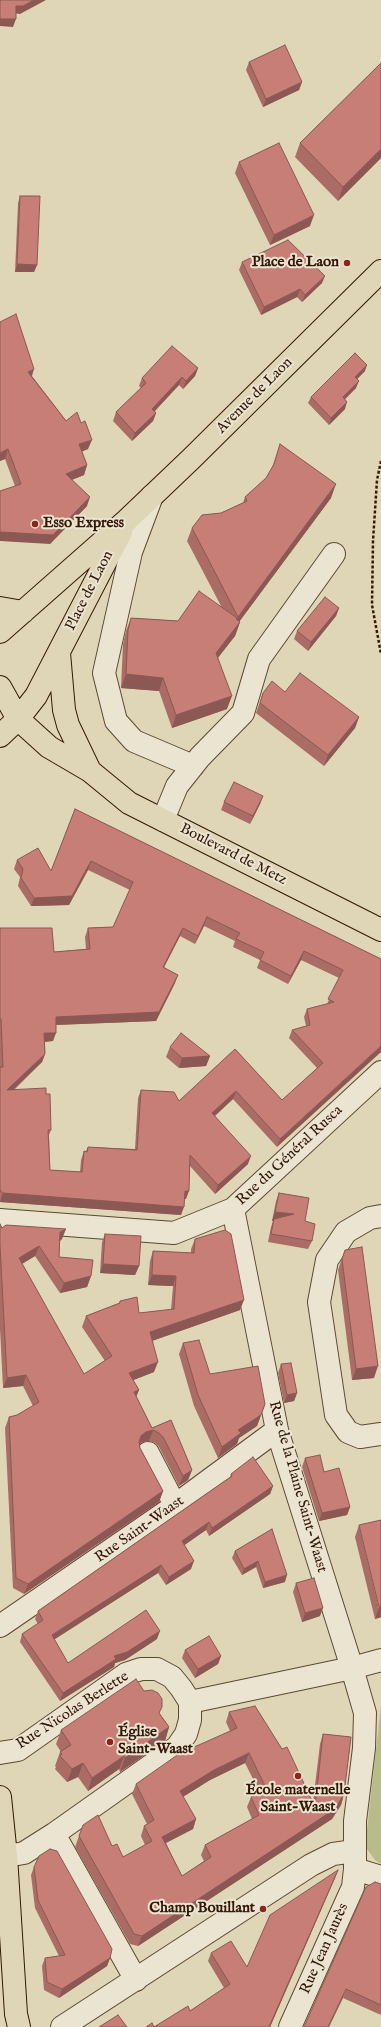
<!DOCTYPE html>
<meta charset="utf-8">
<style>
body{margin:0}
canvas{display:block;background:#dfd6b8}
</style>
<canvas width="381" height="2027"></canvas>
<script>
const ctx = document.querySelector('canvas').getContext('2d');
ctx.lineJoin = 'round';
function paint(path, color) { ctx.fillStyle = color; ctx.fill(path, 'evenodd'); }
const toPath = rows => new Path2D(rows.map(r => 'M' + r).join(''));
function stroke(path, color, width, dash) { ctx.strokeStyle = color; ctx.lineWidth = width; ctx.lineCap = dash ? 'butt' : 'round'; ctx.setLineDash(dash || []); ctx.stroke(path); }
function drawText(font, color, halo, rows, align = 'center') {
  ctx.font = font + ' "IM FELL English",serif'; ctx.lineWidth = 4; ctx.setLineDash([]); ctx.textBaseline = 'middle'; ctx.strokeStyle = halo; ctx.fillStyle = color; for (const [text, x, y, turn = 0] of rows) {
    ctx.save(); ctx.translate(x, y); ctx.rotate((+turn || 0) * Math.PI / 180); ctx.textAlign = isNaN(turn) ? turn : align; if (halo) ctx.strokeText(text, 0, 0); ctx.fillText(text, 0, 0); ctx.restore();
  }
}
const green = toPath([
 [381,1705,381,1864,375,1860,367,1849,366,1839]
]);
const path = toPath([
 [381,461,377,480,373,541,372,605,381,654]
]);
const minor = toPath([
 [152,496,131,552,104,673,116,721,134,741,193,766],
 [163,820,177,786,200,757,243,713,259,659,334,554],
 [381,1216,370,1218,346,1232,327,1260,319,1302,336,1415,348,1432,360,1437,381,1434],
 [0,1220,174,1233,233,1209,381,1072],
 [148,1453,175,1505],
 [0,1626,166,1512,277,1430],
 [190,1702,352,1668,277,1430,233,1209],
 [0,1753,18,1750,126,1674,141,1669,157,1669,172,1677,181,1688,190,1702,190,1720,186,1734,177,1747,54,1834,24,1853,6,1856],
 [54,1834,136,1980],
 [355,1869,381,1877],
 [62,2027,311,1865,333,1854,354,1851],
 [290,2027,353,1887,355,1869,355,1821,364,1748,365,1713,352,1668,381,1660]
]);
const major = toPath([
 [0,608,23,612],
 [0,632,127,520,191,459,381,271],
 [59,653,64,710,68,725,90,771],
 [0,687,18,719,49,747,90,771,129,803,381,930],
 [0,736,18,719,36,696,121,532],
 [0,1797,6,1856,16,2014,19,2027]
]);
const wall = toPath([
 [249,62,302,82,299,90,263,107,246,70],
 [381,63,381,158,338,201,295,157,300,143],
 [239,162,310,226,270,245,235,173],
 [20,196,37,265,34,272,15,272,18,203],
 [242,262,322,283,302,302,297,297,261,315,239,270],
 [198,368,195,376,183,389,179,385,155,411,156,413,153,421,132,441,113,421,116,412,141,388,139,386,142,378],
 [34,369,32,376,88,449,82,451,87,465,84,475,72,480,87,506,50,544,15,486,5,459,0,461],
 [365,371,357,379,356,388,345,399,345,409,329,425,308,403,311,397],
 [280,444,331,498,239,622,240,622,235,636,218,658,227,709,172,728,159,691,121,688,123,644,126,631,131,618,178,621,221,606,187,541,192,528,221,513,243,503,245,497,266,478,272,468],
 [339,608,336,616,308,651,294,639,297,631],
 [285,692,359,717,355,728,324,766,256,713,263,693],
 [263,796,260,804,250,824,221,810,224,802],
 [75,809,381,959,277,1147,233,1099,215,1116,248,1164,215,1194,190,1166,186,1199,184,1199,181,1215,0,1202,0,928,54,952,86,949,85,937,88,928,113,927,130,890,88,870,69,905,31,906,18,886,20,877,14,869,17,860,51,871],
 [204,926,235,941,233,947,260,960,257,968,288,984,301,960,339,978,327,1004,307,1009,304,1017,306,1026,292,1030,289,1038,317,1068,282,1100,235,1049,179,1101,141,1090,138,1098,135,1149,88,1147,86,1151,84,1151,81,1160,80,1172,50,1170,49,1135,51,1130,46,1094,14,1090,42,1062,45,1054,45,1042,53,1041,56,1025,156,1021,175,983,164,967,180,936,195,944],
 [170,1047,210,1056,206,1066,179,1068,166,1057],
 [279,1193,305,1221,312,1241,308,1249,268,1242,271,1227,273,1221,272,1221,276,1201],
 [0,1224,2,1228,62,1239,60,1241,59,1257,91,1276,87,1287,60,1293,35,1256,22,1264,84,1374,105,1361,82,1327,86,1316,119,1303,120,1301,139,1313,171,1310,173,1286,148,1285,150,1261,153,1251,191,1253,191,1249,195,1239,240,1310,152,1341,154,1372,133,1380,139,1390,136,1396,152,1428,171,1420,192,1470,188,1480,179,1486,159,1447,155,1443,149,1441,142,1442,140,1444,140,1448,163,1491,159,1502,24,1594,13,1588,5,1428,9,1417,17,1415,33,1406,23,1386,3,1388,0,1329],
 [105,1234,139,1266,135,1275,100,1273,102,1242],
 [345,1250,374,1378,352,1380,338,1270],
 [183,1343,210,1374,261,1415,257,1426,239,1438,237,1444,218,1458,194,1406,179,1354],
 [281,1364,297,1393,294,1401,284,1403,278,1373],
 [305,1458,324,1472,350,1507,347,1515,319,1521,302,1467],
 [231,1474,273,1486,270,1494,209,1536,206,1530,184,1545,191,1569,166,1585,158,1573,54,1639,68,1663,157,1639,125,1660,115,1663,114,1667,60,1701,20,1642,22,1634,38,1624,35,1619,38,1611,230,1477],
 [359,1525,381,1617,375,1619,355,1537],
 [272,1529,285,1582,263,1588,256,1567,242,1575,232,1558,235,1551],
 [296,1583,320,1616,302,1622,293,1592],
 [185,1650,221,1656,218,1664,195,1678,182,1658],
 [229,1712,313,1802,320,1744,323,1734,344,1794,341,1805,332,1819,138,1946,130,1944,75,1847,83,1825,112,1846,123,1857,145,1845,141,1836,144,1826,147,1824,132,1794,136,1784,186,1755,230,1731,226,1722],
 [245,1763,260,1793,251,1797,247,1807,252,1819,205,1845,201,1855,204,1861,182,1876,166,1843,193,1829,196,1819,183,1797,210,1780],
 [160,1714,169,1727,165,1741,120,1772,119,1769,88,1791,78,1777,67,1782,55,1769,56,1767,55,1766,60,1752,61,1752,56,1744,61,1730],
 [34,1867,110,1958,107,1966,59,1998,44,1990,42,1966,45,1958,59,1956,35,1908,31,1875],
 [338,1870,335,1878,270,2027,154,2027,190,2011,224,1988,208,1961,211,1953,247,1967],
 [381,1884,381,2015,343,1998]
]);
const shadedWall = toPath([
 [34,0,46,0,20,14,13,13,16,6],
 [0,19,16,19,13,27,0,26],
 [302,82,299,90,263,107,266,99],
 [381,149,381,158,338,201,343,187],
 [314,215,310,226,270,245,274,235],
 [17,264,37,265,34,272,15,272],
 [325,276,322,283,302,302,305,295],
 [300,289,297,297,261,315,264,307],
 [367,365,365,371,352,384,355,377],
 [198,368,195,376,183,389,186,381],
 [34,369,31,378,28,372],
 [182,377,179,385,149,417,152,409],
 [359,381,356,388,340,404,343,397],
 [347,402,345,409,329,425,331,418],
 [156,413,153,421,132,441,135,433],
 [92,440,88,449,76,454,79,444],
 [8,449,5,459,0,461,0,453],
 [87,465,84,475,63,483,66,474],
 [336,484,331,498,233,630,238,617],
 [90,497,87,506,50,544,0,541,0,532],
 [339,608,336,616,308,651,311,642],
 [240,622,235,636,211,666,216,653],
 [126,674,163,678,159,691,121,688],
 [232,696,227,709,172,728,176,715],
 [359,717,355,728,324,766,328,755],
 [263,796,260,804,250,824,253,816],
 [91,861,88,870,69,905,31,906,34,898],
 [207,917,204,926,195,944,198,936],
 [183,928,180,936,160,975,163,967],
 [304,951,301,960,288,984,291,976],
 [178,975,175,983,156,1021,53,1025,56,1017],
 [44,1033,56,1033,53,1041,41,1042],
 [381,1046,381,1052,277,1147,280,1139],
 [45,1054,42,1062,4,1098,7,1090],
 [210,1056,206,1066,179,1068,182,1058],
 [236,1091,233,1099,209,1121,212,1113],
 [251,1156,248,1164,215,1194,218,1185],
 [185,1191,189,1191,186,1199,182,1199],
 [3,1193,184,1207,181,1215,0,1202],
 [275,1212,294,1214,291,1222,272,1221],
 [66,1229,62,1239,57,1243,60,1232],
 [39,1246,35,1256,15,1268,19,1258],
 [103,1264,139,1266,135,1275,100,1273],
 [152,1275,176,1276,173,1286,148,1285],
 [91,1276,87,1287,60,1293,64,1283],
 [244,1300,240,1310,146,1343,150,1332],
 [158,1362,154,1372,126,1383,129,1373],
 [378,1366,374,1378,352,1380,356,1369],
 [26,1375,23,1386,3,1388,7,1378],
 [139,1390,135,1400,134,1392],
 [297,1393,294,1401,284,1403,287,1395],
 [265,1404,257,1426,239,1438,237,1444,218,1458,222,1447],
 [153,1430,149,1441,142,1442,138,1446,141,1436,146,1432],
 [192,1470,188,1480,179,1486,183,1476],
 [273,1486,270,1494,209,1536,212,1528],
 [163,1491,159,1502,24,1594,28,1584],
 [350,1507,347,1515,319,1521,322,1513],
 [209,1522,206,1530,179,1549,182,1541],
 [194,1561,191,1569,166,1585,169,1577],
 [258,1561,256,1567,242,1575,244,1569],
 [161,1565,158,1573,49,1643,52,1635],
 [287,1575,285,1582,263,1588,265,1582],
 [379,1607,381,1607,381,1617,375,1619],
 [323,1608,320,1616,302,1622,305,1613],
 [160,1631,157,1639,125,1660,115,1663,114,1667,60,1701,63,1693,114,1656],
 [221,1656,218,1664,195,1678,198,1669],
 [169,1727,165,1741,120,1772,125,1758],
 [249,1753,245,1763,210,1780,176,1801,180,1791,214,1770],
 [124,1756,119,1769,88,1791,92,1778],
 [83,1763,78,1777,67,1782,72,1769],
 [344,1794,341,1805,332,1819,138,1946,142,1936],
 [196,1819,193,1829,158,1847,162,1837],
 [338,1870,335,1878,270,2027,269,2027],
 [110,1958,107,1966,59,1998,62,1989],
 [346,1989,343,1998,329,2027,328,2027]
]);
const building = toPath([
 [0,0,34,0,23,6,16,6,16,19,0,19,0,0],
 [285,45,302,82,266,99,249,62,285,45],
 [381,63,381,149,343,187,300,143,381,63],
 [279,143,314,215,274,235,239,162,279,143],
 [20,196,40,196,37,265,17,264,20,196],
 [288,240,325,276,305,295,300,289,264,307,242,262,288,240],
 [16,314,34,369,28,372,66,421,77,412,81,423,85,421,92,440,79,444,87,465,66,474,90,497,53,535,0,532,0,491,21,484,8,449,0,453,0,322,16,314],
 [172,346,198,368,186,381,182,377,152,409,156,413,135,433,116,412,146,383,142,378,172,346],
 [355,353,367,365,355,377,359,381,343,397,347,402,331,418,311,397,355,353],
 [280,444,336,484,238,617,192,528,202,515,221,513,247,501,245,497,266,478,274,464,280,444],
 [199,591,237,618,236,619,240,622,216,653,232,696,176,715,163,678,126,674,128,630,131,618,178,621,199,591],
 [325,597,339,608,311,642,297,631,325,597],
 [300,673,359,717,328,755,260,703,263,693,272,681,285,692,300,673],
 [234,782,263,796,253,816,224,802,234,782],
 [75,809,381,959,381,1046,280,1139,236,1091,212,1113,251,1156,218,1185,190,1155,189,1191,185,1191,184,1207,3,1193,0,1190,0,1067,3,1067,1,1019,0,1019,0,928,52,928,54,952,90,949,88,928,113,927,133,882,91,861,72,896,34,898,21,878,23,869,17,860,38,848,51,871,75,809],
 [207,917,240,933,236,939,264,952,260,960,291,976,304,951,343,970,328,999,334,1002,307,1009,310,1025,292,1030,323,1063,282,1100,235,1049,179,1101,174,1092,141,1090,137,1150,88,1147,87,1152,84,1151,82,1172,50,1170,48,1130,51,1130,50,1094,46,1094,46,1088,7,1090,45,1054,44,1033,56,1033,56,1017,159,1012,178,975,163,967,183,928,198,936,207,917],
 [181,1033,210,1056,182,1058,170,1047,181,1033],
 [279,1193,309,1198,305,1221,315,1224,312,1241,271,1234,274,1219,294,1214,275,1212,279,1193],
 [0,1224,2,1228,6,1225,66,1229,60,1232,59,1257,93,1260,91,1276,64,1283,39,1246,19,1258,84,1374,112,1356,86,1316,120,1303,120,1301,137,1297,139,1313,174,1309,176,1276,152,1275,153,1251,194,1253,195,1239,225,1230,231,1234,244,1300,150,1332,158,1362,129,1373,139,1390,134,1392,152,1428,171,1420,192,1470,183,1476,163,1437,159,1433,153,1430,146,1432,141,1436,139,1442,140,1448,163,1491,28,1584,16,1578,9,1417,17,1415,39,1402,26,1375,7,1378,0,1245,0,1224],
 [105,1234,141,1236,139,1266,103,1264,105,1234],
 [362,1247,378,1366,356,1369,342,1259,345,1250,362,1247],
 [199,1340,210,1374,258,1366,265,1404,261,1415,238,1430,241,1433,222,1447,198,1395,183,1343,199,1340],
 [291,1363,297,1393,287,1395,281,1364,291,1363],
 [320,1455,324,1472,339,1468,350,1507,322,1513,305,1458,320,1455],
 [253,1457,273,1486,212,1528,209,1522,182,1541,194,1561,169,1577,161,1565,52,1635,68,1663,146,1610,160,1631,127,1652,114,1656,116,1659,63,1693,22,1634,43,1620,38,1611,232,1476,231,1474,253,1457],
 [381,1520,381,1607,379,1607,359,1525,381,1520],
 [272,1529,287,1575,265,1582,258,1561,244,1569,235,1551,272,1529],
 [314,1578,323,1608,305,1613,296,1583,314,1578],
 [209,1636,221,1656,198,1669,185,1650,209,1636],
 [136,1679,144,1691,152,1690,158,1693,162,1699,162,1707,159,1713,169,1727,125,1758,124,1756,92,1778,83,1763,72,1769,60,1756,62,1754,60,1752,71,1745,61,1730,136,1679],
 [255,1706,282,1749,287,1747,315,1807,323,1734,351,1737,344,1794,335,1809,142,1936,134,1934,79,1836,83,1825,98,1815,112,1846,117,1844,123,1857,152,1841,144,1826,154,1820,136,1784,183,1751,186,1755,192,1748,237,1728,229,1712,255,1706],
 [249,1753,267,1790,251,1797,259,1815,205,1845,211,1857,182,1876,162,1837,196,1819,180,1791,214,1770,249,1753],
 [50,1849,57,1851,112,1949,110,1958,62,1989,47,1982,45,1958,65,1955,38,1900,34,1867,39,1856,50,1849],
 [338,1870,269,2027,154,2027,188,2006,190,2011,230,1984,211,1953,231,1941,247,1967,270,1915,338,1870],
 [375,1882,381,1884,381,2005,346,1989,328,2027,304,2027,366,1887,375,1882],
 [118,2015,127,2027,99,2027,118,2015],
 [152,2023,154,2027,146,2027,152,2023]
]);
const markers = [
 [347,263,4,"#8f2418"],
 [35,524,4,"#8f2418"],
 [110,1742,4,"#8f2418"],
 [298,1776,4,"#8f2418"],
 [263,1909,4,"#8f2418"]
];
const poiNames = [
 ["Place de Laon",339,263],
 ["Esso Express",43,524,"left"],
 ["Église",118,1733,"left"],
 ["Saint-Waast",118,1750,"left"],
 ["École maternelle",298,1791,"center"],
 ["Saint-Waast",298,1808,"center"],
 ["Champ Bouillant",255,1909]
];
const streetNames = [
 ["Avenue de Laon",255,396,-45],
 ["Place de Laon",90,591,-63],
 ["Boulevard de Metz",233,855,27],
 ["Rue du Général Rusca",290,1156,-43],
 ["Rue de la Plaine Saint-Waast",297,1487,74],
 ["Rue Saint-Waast",140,1530,-35],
 ["Rue Nicolas Berlette",73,1711,-33],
 ["Rue Jean Jaurès",325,1949,-66]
];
paint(green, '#b8bc8a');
stroke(minor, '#5e4832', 24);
stroke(major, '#331905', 24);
stroke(path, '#331905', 2.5, [3, 2]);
stroke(minor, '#eae4d1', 22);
stroke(major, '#dfd6b8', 22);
paint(wall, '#aa6c65');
paint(shadedWall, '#8b5853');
paint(building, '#c67e76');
stroke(building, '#8b5853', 1);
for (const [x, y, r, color] of markers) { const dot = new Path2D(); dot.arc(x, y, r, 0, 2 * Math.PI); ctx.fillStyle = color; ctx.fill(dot); stroke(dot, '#eae4d1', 1.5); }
drawText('bold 15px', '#331905', '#eae4d1', poiNames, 'right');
drawText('15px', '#331905', '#eae4d1', streetNames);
</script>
